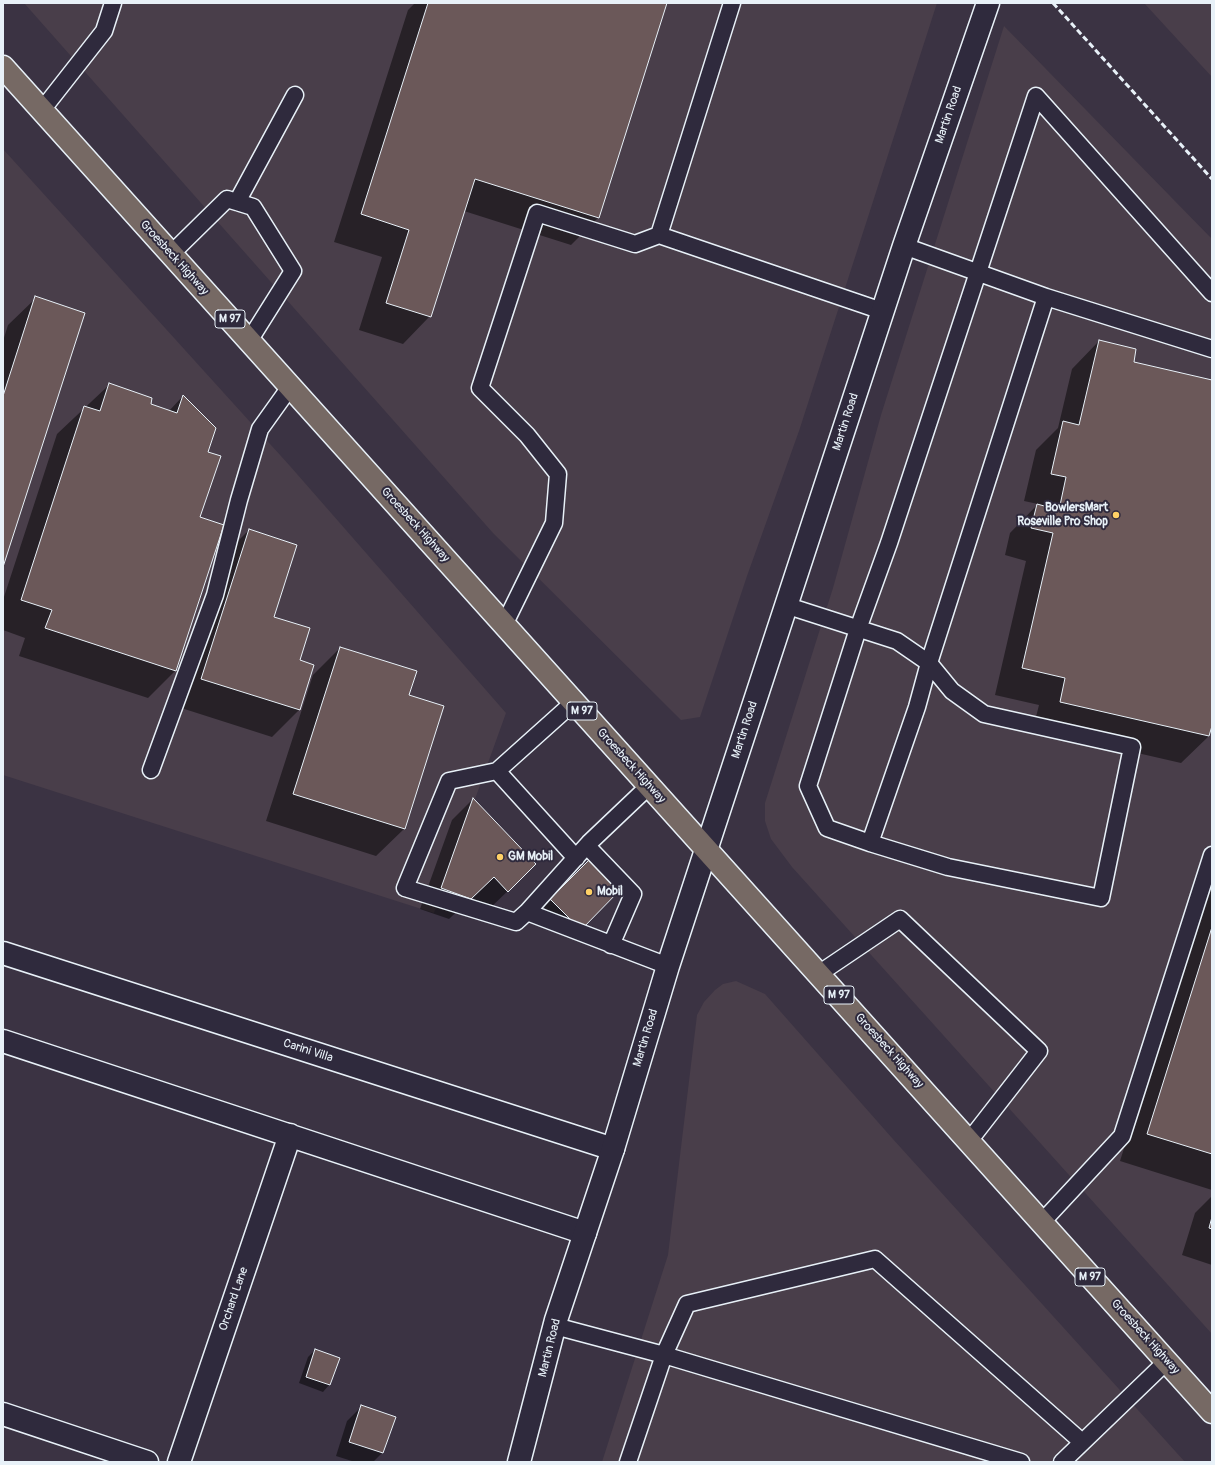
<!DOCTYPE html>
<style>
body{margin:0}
#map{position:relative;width:1215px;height:1465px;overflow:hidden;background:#3b3343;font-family:Pangolin,sans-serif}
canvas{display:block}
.frame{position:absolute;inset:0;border:4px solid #e8f1f8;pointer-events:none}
</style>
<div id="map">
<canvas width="1215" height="1465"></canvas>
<div class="frame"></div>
</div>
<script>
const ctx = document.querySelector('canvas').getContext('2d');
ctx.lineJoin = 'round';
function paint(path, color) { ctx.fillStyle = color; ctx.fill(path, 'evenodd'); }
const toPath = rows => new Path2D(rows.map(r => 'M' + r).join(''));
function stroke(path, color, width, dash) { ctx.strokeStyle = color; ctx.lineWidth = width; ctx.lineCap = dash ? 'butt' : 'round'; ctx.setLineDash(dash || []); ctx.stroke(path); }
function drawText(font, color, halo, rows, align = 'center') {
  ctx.font = font + ' Pangolin,sans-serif'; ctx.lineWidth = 4; ctx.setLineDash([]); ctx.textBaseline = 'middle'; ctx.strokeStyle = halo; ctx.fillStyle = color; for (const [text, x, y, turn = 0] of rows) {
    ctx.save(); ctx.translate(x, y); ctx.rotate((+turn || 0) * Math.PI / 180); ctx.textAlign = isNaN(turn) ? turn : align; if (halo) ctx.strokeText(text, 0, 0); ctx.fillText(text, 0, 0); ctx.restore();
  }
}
const built = toPath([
 [24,3,937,3,799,431,747,576,700,717,681,720,493,533],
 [1144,3,1212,3,1212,77],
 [1004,26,1212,239,1212,1334,792,867,771,839,765,821,765,803,833,588,881,415],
 [3,149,290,466,506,713,434,913,3,775],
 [736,981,765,994,892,1138,1185,1462,602,1462,668,1255,697,1015,704,1002,715,990,723,984]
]);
const shadow = toPath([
 [415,3,666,3,598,218,571,245,464,211,430,316,403,344,359,330,382,257,334,242,408,10],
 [36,298,3,564,3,341,8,325],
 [1099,341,1132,363,1212,381,1212,721,1209,736,1181,763,1033,729,1039,705,995,695,1026,561,1005,555,1010,533,1038,504,1024,501,1036,450,1058,428,1072,369],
 [109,385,149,404,169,411,183,396,199,518,223,526,175,671,148,698,19,656,25,638,3,630,3,600,57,434],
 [249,530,273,617,299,661,299,710,272,737,175,706,221,558],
 [340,648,408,696,443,707,404,829,376,856,266,821,313,675],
 [473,799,514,885,486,912,472,897,449,919,420,909,452,820],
 [592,859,573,936,544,907],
 [1212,869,1212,1190,1120,1161],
 [1212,1196,1212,1265,1182,1255,1195,1213],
 [315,1350,339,1359,329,1385,323,1392,299,1383,308,1357],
 [361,1407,382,1453,373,1462,355,1462,336,1456,347,1421]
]);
const building = toPath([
 [428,3,667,3,599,218,475,179,431,317,386,303,409,230,361,214,428,3],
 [35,296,85,313,3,567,3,396,35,296],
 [1099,340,1136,349,1134,362,1212,380,1212,726,1209,736,1060,702,1065,678,1022,668,1053,533,1031,528,1037,504,1059,510,1066,477,1051,474,1063,421,1079,425,1099,340],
 [109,383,152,398,151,404,177,413,183,395,216,428,208,452,221,456,200,517,224,525,176,671,45,628,52,610,21,600,84,406,100,411,109,383],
 [249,529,297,545,274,617,310,628,300,660,314,665,300,710,201,679,249,529],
 [340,647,417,671,409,695,444,706,405,829,293,794,340,647],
 [473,798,536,864,508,892,494,877,471,899,441,888,473,798],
 [592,857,622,888,581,930,550,899,592,857],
 [1212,927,1212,1154,1147,1134,1212,927],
 [1212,1217,1212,1229,1209,1228,1212,1217],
 [315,1349,340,1358,330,1385,306,1377,315,1349],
 [361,1405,396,1417,383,1453,349,1442,361,1405]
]);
const service = toPath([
 [732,3,659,235,882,311],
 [42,110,104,31,113,3],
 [237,202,295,95],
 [171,254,227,199,253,207,293,271,249,341],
 [1046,297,1212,349],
 [785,605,897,641,929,663,952,691,984,714,1132,747,1101,898,948,867,870,843,917,707,929,663,1046,297,904,246],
 [504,625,554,523,558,474,527,435,480,388,537,213,635,244,659,235],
 [574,702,497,771,576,858],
 [151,770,215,595,239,500,260,429,290,387],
 [497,771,449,781,405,888,516,922,527,912],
 [649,786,589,843,527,912,668,966],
 [870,843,827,828,808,786,858,629,889,543,1036,96,1212,293],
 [587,846,633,894,611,945],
 [820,973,900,919,1039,1051,969,1141],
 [1042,1222,1122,1136,1212,855],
 [555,1326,664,1355,1021,1462],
 [628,1462,664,1355,687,1304,875,1259,1082,1442],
 [1062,1462,1167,1361]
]);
const minor = toPath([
 [3,953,613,1149],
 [3,1041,585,1233],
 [3,1414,147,1462],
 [179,1462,290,1135]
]);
const tertiary = toPath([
 [519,1462,556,1320,613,1149,668,966,904,246,988,3]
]);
const primary = toPath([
 [3,67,1212,1412]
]);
const rail = toPath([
 [1053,3,1212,179]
]);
const markers = [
 [1116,515,4,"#ffd166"],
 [500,857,4,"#ffd166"],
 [589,892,4,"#ffd166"]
];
const shields = [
 [230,319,30],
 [582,711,30],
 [839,995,30],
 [1090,1277,30]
];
const shieldNames = [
 ["M 97",230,319],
 ["M 97",582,711],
 ["M 97",839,995],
 ["M 97",1090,1277]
];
const streetNames = [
 ["Martin Road",949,115,-71],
 ["Groesbeck Highway",174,258,48],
 ["Martin Road",846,422,-72],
 ["Groesbeck Highway",415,525,48],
 ["Martin Road",745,730,-72],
 ["Groesbeck Highway",631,766,48],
 ["Martin Road",646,1038,-73],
 ["Carini Villa",308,1051,18],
 ["Groesbeck Highway",889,1051,48],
 ["Orchard Lane",234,1299,-71],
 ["Groesbeck Highway",1145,1337,48],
 ["Martin Road",550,1348,-76]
];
const poiNames = [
 ["BowlersMart",1108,508,"right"],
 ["Roseville Pro Shop",1108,522,"right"],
 ["GM Mobil",508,857],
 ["Mobil",597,892]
];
paint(built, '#493e4a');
paint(shadow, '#0007');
paint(building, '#6b5859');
stroke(building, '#e8f1f8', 1);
stroke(service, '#e8f1f8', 19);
stroke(minor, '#e8f1f8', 25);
stroke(tertiary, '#e8f1f8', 25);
stroke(primary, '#e8f1f8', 25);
stroke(service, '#2f2a3d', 16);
stroke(minor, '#2f2a3d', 22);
stroke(tertiary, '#2f2a3d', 22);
stroke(primary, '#766964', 22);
stroke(rail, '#e8f1f8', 3, [6, 3]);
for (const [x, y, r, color] of markers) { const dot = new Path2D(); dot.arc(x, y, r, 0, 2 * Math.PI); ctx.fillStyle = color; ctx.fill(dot); stroke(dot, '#2f2a3d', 1.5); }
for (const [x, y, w] of shields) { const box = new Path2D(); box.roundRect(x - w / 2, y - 9, w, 18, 3); ctx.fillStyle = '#2f2a3d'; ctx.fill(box); stroke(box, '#e8f1f8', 1); }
drawText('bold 11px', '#e8f1f8', null, shieldNames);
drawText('12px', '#e8f1f8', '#2f2a3d', streetNames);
drawText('bold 12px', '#e8f1f8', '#2f2a3d', poiNames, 'left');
</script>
